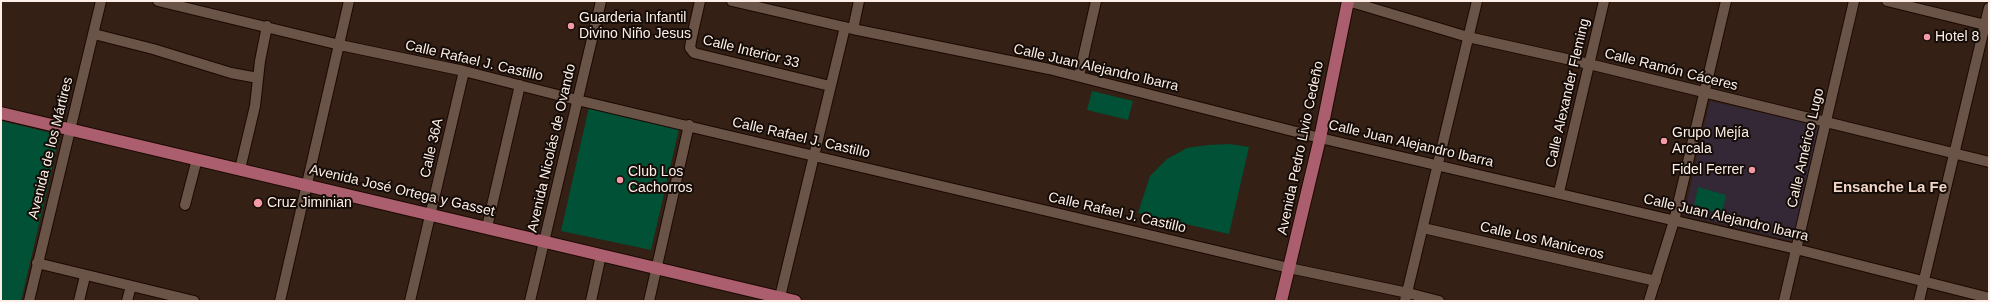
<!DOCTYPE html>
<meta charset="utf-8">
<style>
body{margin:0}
#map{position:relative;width:1990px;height:302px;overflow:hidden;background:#342015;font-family:Helvetica,sans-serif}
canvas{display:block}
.frame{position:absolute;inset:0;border:2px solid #fdefe7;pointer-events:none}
</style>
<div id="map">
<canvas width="1990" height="302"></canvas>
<div class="frame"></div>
</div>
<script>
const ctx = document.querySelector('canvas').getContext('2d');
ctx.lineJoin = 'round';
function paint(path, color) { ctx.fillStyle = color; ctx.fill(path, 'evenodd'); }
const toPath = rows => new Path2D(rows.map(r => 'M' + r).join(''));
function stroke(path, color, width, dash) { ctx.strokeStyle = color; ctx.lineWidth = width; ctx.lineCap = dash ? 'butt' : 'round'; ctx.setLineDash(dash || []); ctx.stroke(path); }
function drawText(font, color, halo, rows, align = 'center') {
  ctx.font = font + ' Helvetica,sans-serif'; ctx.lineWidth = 4; ctx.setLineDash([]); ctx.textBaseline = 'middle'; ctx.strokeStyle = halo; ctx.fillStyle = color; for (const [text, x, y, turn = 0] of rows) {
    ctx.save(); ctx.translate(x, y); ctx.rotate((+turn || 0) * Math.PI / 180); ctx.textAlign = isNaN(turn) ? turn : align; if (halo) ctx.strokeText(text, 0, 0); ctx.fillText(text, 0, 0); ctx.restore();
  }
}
const education = toPath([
 [1710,101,1820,126,1792,241,1684,215]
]);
const green = toPath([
 [1092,91,1133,101,1128,120,1087,110],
 [589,107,679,129,651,250,561,231],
 [1,121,60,135,21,301,1,301],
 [1230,144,1249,147,1229,234,1138,213,1150,176,1167,159,1187,148,1208,145],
 [1698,187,1726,195,1722,214,1694,206]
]);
const minor = toPath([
 [158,1,340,45,464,71,577,100,1289,268,1408,293,1439,301],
 [700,1,691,41,690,48,694,53,830,86],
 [732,1,853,29,1049,69,1320,138,1796,249,1989,298],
 [1348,1,1468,37,1589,64,1989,162],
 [1887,1,1989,26],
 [853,29,859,1],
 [94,34,153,49,231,73,258,78],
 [1079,76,1096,1],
 [240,169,255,106,260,61,267,26],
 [1559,192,1604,1],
 [185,205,197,159],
 [487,227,520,85],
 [1423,228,1656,281],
 [37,263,194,301],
 [29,301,101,1],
 [79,301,85,276],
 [127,301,131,286],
 [280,301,349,1],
 [410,301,464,71],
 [530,301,601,1],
 [591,301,601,255],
 [649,301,689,125],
 [779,301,845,27],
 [1405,301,1477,1],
 [1649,301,1674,221,1726,1],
 [1784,301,1854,1],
 [1919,301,1989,8]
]);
const major = toPath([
 [1,113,795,301],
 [1281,301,1320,138,1348,1]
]);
const markers = [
 [571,26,4,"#f49aa6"],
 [1927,37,4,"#f49aa6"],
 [1664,141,4,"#f49aa6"],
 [1752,170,4,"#f49aa6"],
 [620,180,4,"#f49aa6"],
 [258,203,5,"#f49aa6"]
];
const poiNames = [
 ["Guarderia Infantil",579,18],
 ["Divino Niño Jesus",579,34],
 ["Hotel 8",1935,37],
 ["Grupo Mejía",1672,133],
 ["Arcala",1672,149],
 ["Fidel Ferrer",1744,170,"right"],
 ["Club Los",628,172],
 ["Cachorros",628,188],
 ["Cruz Jiminian",267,203]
];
const streetNames = [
 ["Calle Interior 33",751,52,14],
 ["Calle Rafael J. Castillo",474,61,13],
 ["Calle Juan Alejandro lbarra",1096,68,13],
 ["Calle Ramón Cáceres",1671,70,14],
 ["Calle Alexander Fleming",1568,93,-77],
 ["Calle Rafael J. Castillo",801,138,13],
 ["Calle Juan Alejandro lbarra",1411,144,13],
 ["Avenida de los Mártires",51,148,-76],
 ["Calle 36A",432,148,-77],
 ["Avenida Nicolás de Ovando",552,148,-77],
 ["Avenida Pedro Livio Cedeño",1301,148,-78],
 ["Calle Américo Lugo",1806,148,-77],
 ["Avenida José Ortega y Gasset",402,191,13],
 ["Calle Rafael J. Castillo",1117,213,13],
 ["Calle Juan Alejandro lbarra",1726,218,13],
 ["Calle Los Maniceros",1542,241,13]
];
const neighbourhoodNames = [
 ["Ensanche La Fe",1890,188]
];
paint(education, '#342836');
paint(green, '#005135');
stroke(minor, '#1b0902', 12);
stroke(major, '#1b0902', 14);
stroke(minor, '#6a5347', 10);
stroke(major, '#ab5e6e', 12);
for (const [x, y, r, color] of markers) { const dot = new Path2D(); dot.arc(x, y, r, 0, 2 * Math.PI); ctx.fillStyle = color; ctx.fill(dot); stroke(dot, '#150c08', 1.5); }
drawText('14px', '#fdefe7', '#150c08', poiNames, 'left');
drawText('14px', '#fdefe7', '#150c08', streetNames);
drawText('bold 15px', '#f0d5c6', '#150c08', neighbourhoodNames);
</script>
